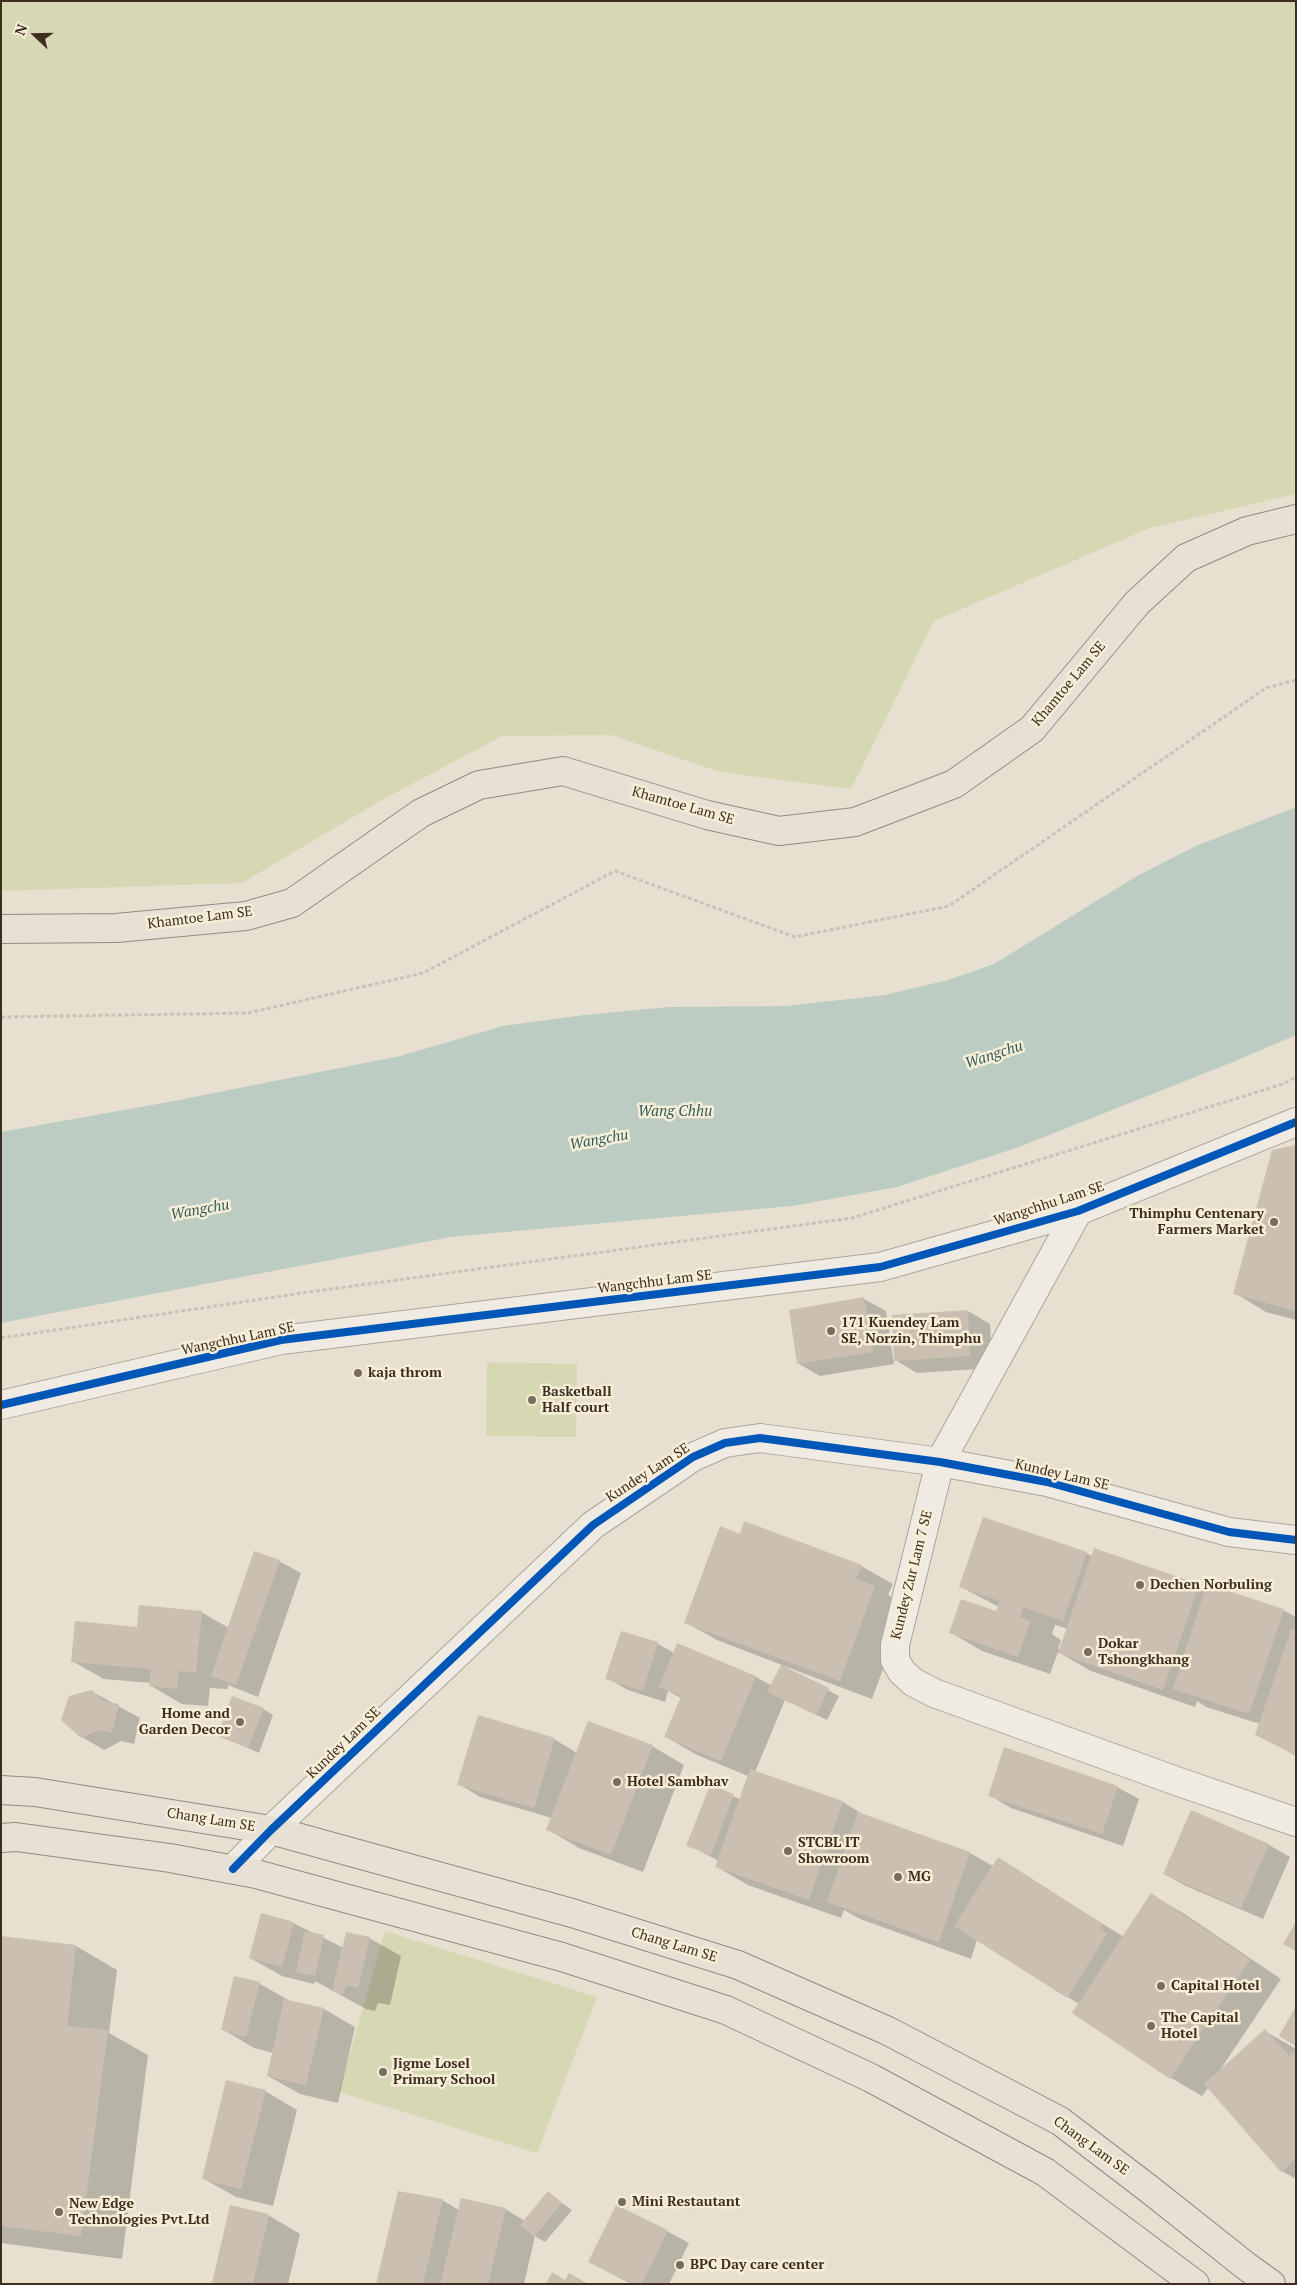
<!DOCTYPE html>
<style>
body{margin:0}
#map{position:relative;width:1297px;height:2285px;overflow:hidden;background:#e7e0d1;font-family:"PT Serif",serif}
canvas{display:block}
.frame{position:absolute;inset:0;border:2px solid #3d2e20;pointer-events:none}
.north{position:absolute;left:10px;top:10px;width:50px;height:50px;-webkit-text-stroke:4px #f7eed8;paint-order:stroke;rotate:291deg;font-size:14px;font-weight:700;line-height:20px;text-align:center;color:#3d2e20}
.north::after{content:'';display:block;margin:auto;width:18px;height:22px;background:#3d2e20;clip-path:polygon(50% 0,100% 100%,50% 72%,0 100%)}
</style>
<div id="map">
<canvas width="1297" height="2285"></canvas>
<div class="frame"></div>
<div class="north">N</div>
</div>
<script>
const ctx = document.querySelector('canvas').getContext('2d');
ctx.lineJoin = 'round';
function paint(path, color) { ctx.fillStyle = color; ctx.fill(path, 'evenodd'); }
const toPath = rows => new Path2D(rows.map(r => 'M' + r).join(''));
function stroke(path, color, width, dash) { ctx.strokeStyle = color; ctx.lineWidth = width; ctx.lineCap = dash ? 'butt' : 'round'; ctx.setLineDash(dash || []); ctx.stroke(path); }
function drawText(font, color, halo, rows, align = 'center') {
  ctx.font = font + ' "PT Serif",serif'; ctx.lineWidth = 5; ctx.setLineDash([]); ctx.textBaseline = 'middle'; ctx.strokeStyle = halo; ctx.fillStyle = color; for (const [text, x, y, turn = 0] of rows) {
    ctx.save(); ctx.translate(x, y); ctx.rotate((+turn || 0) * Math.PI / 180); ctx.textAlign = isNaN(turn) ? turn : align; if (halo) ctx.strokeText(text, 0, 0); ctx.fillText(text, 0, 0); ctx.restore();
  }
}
const green = toPath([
 [1,1,1296,1,1296,494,1150,528,934,621,851,789,720,772,611,735,502,736,382,800,242,883,1,891],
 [487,1362,577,1364,576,1437,486,1436],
 [385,1931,597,1997,537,2153,339,2092]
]);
const water = toPath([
 [1296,807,1296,1035,1233,1062,1019,1147,897,1187,792,1206,451,1237,1,1323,1,1132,174,1101,400,1056,503,1026,584,1015,669,1007,786,1006,885,995,948,980,994,964,1137,876,1196,846]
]);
const shadow = toPath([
 [1296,1146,1296,1320,1266,1312,1235,1293],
 [864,1299,886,1311,894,1364,820,1376,799,1364],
 [968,1311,990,1324,992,1368,917,1373,895,1360],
 [741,1535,861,1566,893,1584,888,1595,906,1606,872,1699,784,1666,783,1667,839,1696,827,1720,785,1700,755,1772,843,1802,869,1818,970,1853,993,1866,998,1859,1124,1937,1152,1895,1183,1913,1281,1979,1220,2070,1265,2031,1296,2049,1296,2179,1282,2171,1209,2087,1202,2096,1171,2078,1073,2012,1079,2004,977,1940,971,1959,860,1919,844,1910,841,1918,748,1885,717,1867,719,1861,688,1845,710,1787,740,1799,748,1776,697,1755,666,1737,681,1698,668,1691,665,1702,628,1690,607,1678,622,1632,658,1644,674,1653,678,1644,756,1677,772,1686,782,1665,717,1640,685,1622],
 [1086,1553,1093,1557,1198,1585,1207,1590,1283,1610,1296,1617,1296,1756,1257,1734,1260,1724,1206,1707,1197,1701,1195,1707,1091,1671,1058,1652,1050,1674,982,1651,950,1632,997,1612,999,1607,961,1587],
 [1055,1625,1068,1629,1061,1650,1058,1649,1061,1640,1052,1634],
 [279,1561,301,1573,258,1697,228,1685,228,1689,210,1688,208,1706,182,1704,151,1686,151,1683,104,1679,72,1661,138,1628,201,1612,229,1628],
 [91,1691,140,1718,134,1744,121,1741,104,1750,82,1737],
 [263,1709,273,1715,259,1753,218,1735],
 [554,1739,577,1753,652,1746,684,1765,643,1872,579,1848,547,1829,552,1818,480,1797,459,1784],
 [1117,1787,1139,1799,1123,1846,1011,1808,989,1795],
 [1191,1812,1269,1845,1290,1857,1263,1919,1186,1886,1164,1874],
 [293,1923,344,1948,369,1938,401,1956,390,2005,378,2003,375,2011,366,2009,315,1981,314,1984,282,1976,250,1958],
 [1,1937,76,1946,117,1970,109,2033,148,2055,122,2259,1,2243],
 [235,1978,260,1984,290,2001,324,2009,355,2027,338,2103,300,2094,268,2076,273,2053,254,2048,222,2029],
 [265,2091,297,2110,273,2206,236,2197,204,2179],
 [548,2193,572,2210,545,2242,535,2236,524,2284,377,2284,442,2200,459,2210,505,2209,525,2221],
 [268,2215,300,2234,288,2284,216,2284,213,2282],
 [667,2231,689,2243,669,2284,631,2284,589,2262]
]);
const building = toPath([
 [1296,1145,1296,1311,1233,1294,1272,1150],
 [864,1297,873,1352,797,1364,789,1310],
 [968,1310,970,1356,894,1361,892,1315],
 [983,1517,1087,1552,1063,1621,1023,1607,1020,1617,1030,1621,1018,1657,949,1633,961,1599,996,1611,1000,1601,959,1587],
 [744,1521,862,1565,856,1579,875,1586,840,1681,684,1623,720,1526,740,1534],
 [1094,1548,1199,1584,1163,1690,1058,1653],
 [254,1551,280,1560,236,1685,211,1676],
 [1207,1584,1284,1609,1249,1714,1173,1689],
 [139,1605,202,1611,196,1672,179,1671,177,1689,149,1686,151,1669,71,1662,75,1621,137,1627],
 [1291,1629,1296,1630,1296,1755,1255,1735],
 [621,1631,658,1642,643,1691,605,1679],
 [677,1643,756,1676,721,1761,664,1737,681,1696,659,1687],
 [781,1665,829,1688,816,1715,767,1692],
 [92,1690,103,1701,119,1704,112,1733,99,1730,81,1738,61,1720,69,1696],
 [232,1696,264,1708,248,1748,217,1736],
 [478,1715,555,1738,534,1808,457,1785],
 [588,1721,653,1745,611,1855,546,1830],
 [1004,1747,1118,1786,1102,1834,988,1796],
 [750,1769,843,1801,809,1900,715,1867],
 [710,1785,734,1794,711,1855,686,1846],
 [1191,1810,1269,1844,1241,1908,1163,1874],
 [858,1812,970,1852,939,1942,827,1902],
 [998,1857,1103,1924,1100,1929,1107,1934,1067,1998,954,1926],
 [1151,1893,1250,1960,1170,2079,1072,2013],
 [261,1913,294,1922,282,1967,249,1958],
 [1296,1922,1296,1951,1283,1944],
 [305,1931,324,1935,315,1976,296,1972],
 [346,1932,370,1937,358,1988,346,1985,343,1994,332,1991],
 [1,1936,76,1945,67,2026,108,2030,81,2236,1,2226],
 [234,1976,260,1982,246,2037,221,2030],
 [284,1999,324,2008,306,2085,267,2076],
 [1296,2006,1296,2046,1279,2036],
 [1265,2029,1289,2056,1296,2050,1296,2159,1281,2172,1204,2084],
 [226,2080,266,2090,241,2189,202,2179],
 [398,2191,443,2199,423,2284,376,2284],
 [548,2191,562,2203,534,2237,520,2225],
 [461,2198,506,2208,488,2284,440,2284],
 [230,2205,269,2214,253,2284,212,2283],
 [616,2205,668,2230,642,2284,633,2284,588,2262],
 [552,2272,565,2280,569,2273,588,2284,546,2284]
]);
const path = toPath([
 [1,1017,248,1013,423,973,615,871,795,937,949,906,1266,688,1296,680],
 [1,1338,309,1292,852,1218,1283,1084,1296,1077]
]);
const minor = toPath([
 [1078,1211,940,1462,895,1645,895,1660,902,1672,913,1682,934,1693,1179,1782,1296,1822],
 [1,1405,281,1340,880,1267,1078,1211,1296,1122],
 [233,1869,271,1830,593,1525,693,1457,725,1443,760,1438,940,1462,1047,1482,1229,1532,1296,1540]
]);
const major = toPath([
 [1,929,116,928,246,916,292,903,421,813,479,785,563,771,707,815,779,831,855,822,954,784,1032,729,1137,603,1186,558,1247,531,1296,519],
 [1,1790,35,1792,271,1830,572,1913,738,1965,888,2031,1060,2121,1149,2189,1246,2266,1271,2284],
 [1,1838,16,1837,170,1858,256,1874,562,1957,726,2010,871,2078,1045,2172,1195,2284]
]);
const cycleway = toPath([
 [1,1405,281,1340,880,1267,1078,1211,1296,1122],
 [233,1869,271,1830,593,1525,693,1457,725,1443,760,1438,940,1462,1047,1482,1229,1532,1296,1540]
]);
const markers = [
 [1274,1222,5,"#786c5e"],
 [831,1331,5,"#786c5e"],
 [358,1373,5,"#786c5e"],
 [532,1400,5,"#786c5e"],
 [1140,1585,5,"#786c5e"],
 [1088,1652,5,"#786c5e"],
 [240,1722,5,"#786c5e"],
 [617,1782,5,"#786c5e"],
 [788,1851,5,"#786c5e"],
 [898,1877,5,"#786c5e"],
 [1161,1986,5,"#786c5e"],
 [1151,2026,5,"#786c5e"],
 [383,2072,5,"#786c5e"],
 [622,2202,5,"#786c5e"],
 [59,2212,5,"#786c5e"],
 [680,2265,5,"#786c5e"]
];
const streetNames = [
 ["Khamtoe Lam SE",1069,684,-50],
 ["Khamtoe Lam SE",683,806,16],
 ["Khamtoe Lam SE",200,918,-7],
 ["Wangchhu Lam SE",1049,1204,-18],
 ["Wangchhu Lam SE",655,1282,-7],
 ["Wangchhu Lam SE",238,1339,-12],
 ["Kundey Lam SE",648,1473,-33],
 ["Kundey Lam SE",1062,1475,13],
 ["Kundey Zur Lam 7 SE",912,1575,-76],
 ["Kundey Lam SE",344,1743,-44],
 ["Chang Lam SE",211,1820,9],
 ["Chang Lam SE",674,1945,17],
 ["Chang Lam SE",1091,2146,36]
];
const poiNames = [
 ["Thimphu Centenary",1264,1214,"right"],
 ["Farmers Market",1264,1230,"right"],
 ["171 Kuendey Lam",841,1323],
 ["SE, Norzin, Thimphu",841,1339],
 ["kaja throm",368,1373],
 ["Basketball",542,1392],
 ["Half court",542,1408],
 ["Dechen Norbuling",1150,1585],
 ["Dokar",1098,1644],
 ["Tshongkhang",1098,1660],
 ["Home and",230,1714,"right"],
 ["Garden Decor",230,1730,"right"],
 ["Hotel Sambhav",627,1782],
 ["STCBL IT",798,1843],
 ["Showroom",798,1859],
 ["MG",908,1877],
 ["Capital Hotel",1171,1986],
 ["The Capital",1161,2018],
 ["Hotel",1161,2034],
 ["Jigme Losel",393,2064],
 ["Primary School",393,2080],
 ["Mini Restautant",632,2202],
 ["New Edge",69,2204],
 ["Technologies Pvt.Ltd",69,2220],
 ["BPC Day care center",690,2265]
];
const waterNames = [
 ["Wangchu",994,1055,-18],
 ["Wang Chhu",675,1112],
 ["Wangchu",599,1140,-10],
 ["Wangchu",200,1210,-10]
];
paint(green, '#d6d7b3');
paint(water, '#bcccc2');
paint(shadow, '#0003');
paint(building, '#cbbfb2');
stroke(minor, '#ada599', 30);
stroke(major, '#928b80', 30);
stroke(path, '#c8c2b9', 3, [4, 2.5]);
stroke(minor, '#efebe3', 28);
stroke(major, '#e6e1d4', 28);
stroke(cycleway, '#0057b8', 8);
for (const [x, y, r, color] of markers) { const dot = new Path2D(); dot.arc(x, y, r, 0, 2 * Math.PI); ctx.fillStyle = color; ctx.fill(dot); stroke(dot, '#f7eed8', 2); }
drawText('14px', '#3d2e20', '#f7eed8', streetNames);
drawText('bold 14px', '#3d2e20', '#f7eed8', poiNames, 'left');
drawText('italic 15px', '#2f5d5a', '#f7eed8', waterNames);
</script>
